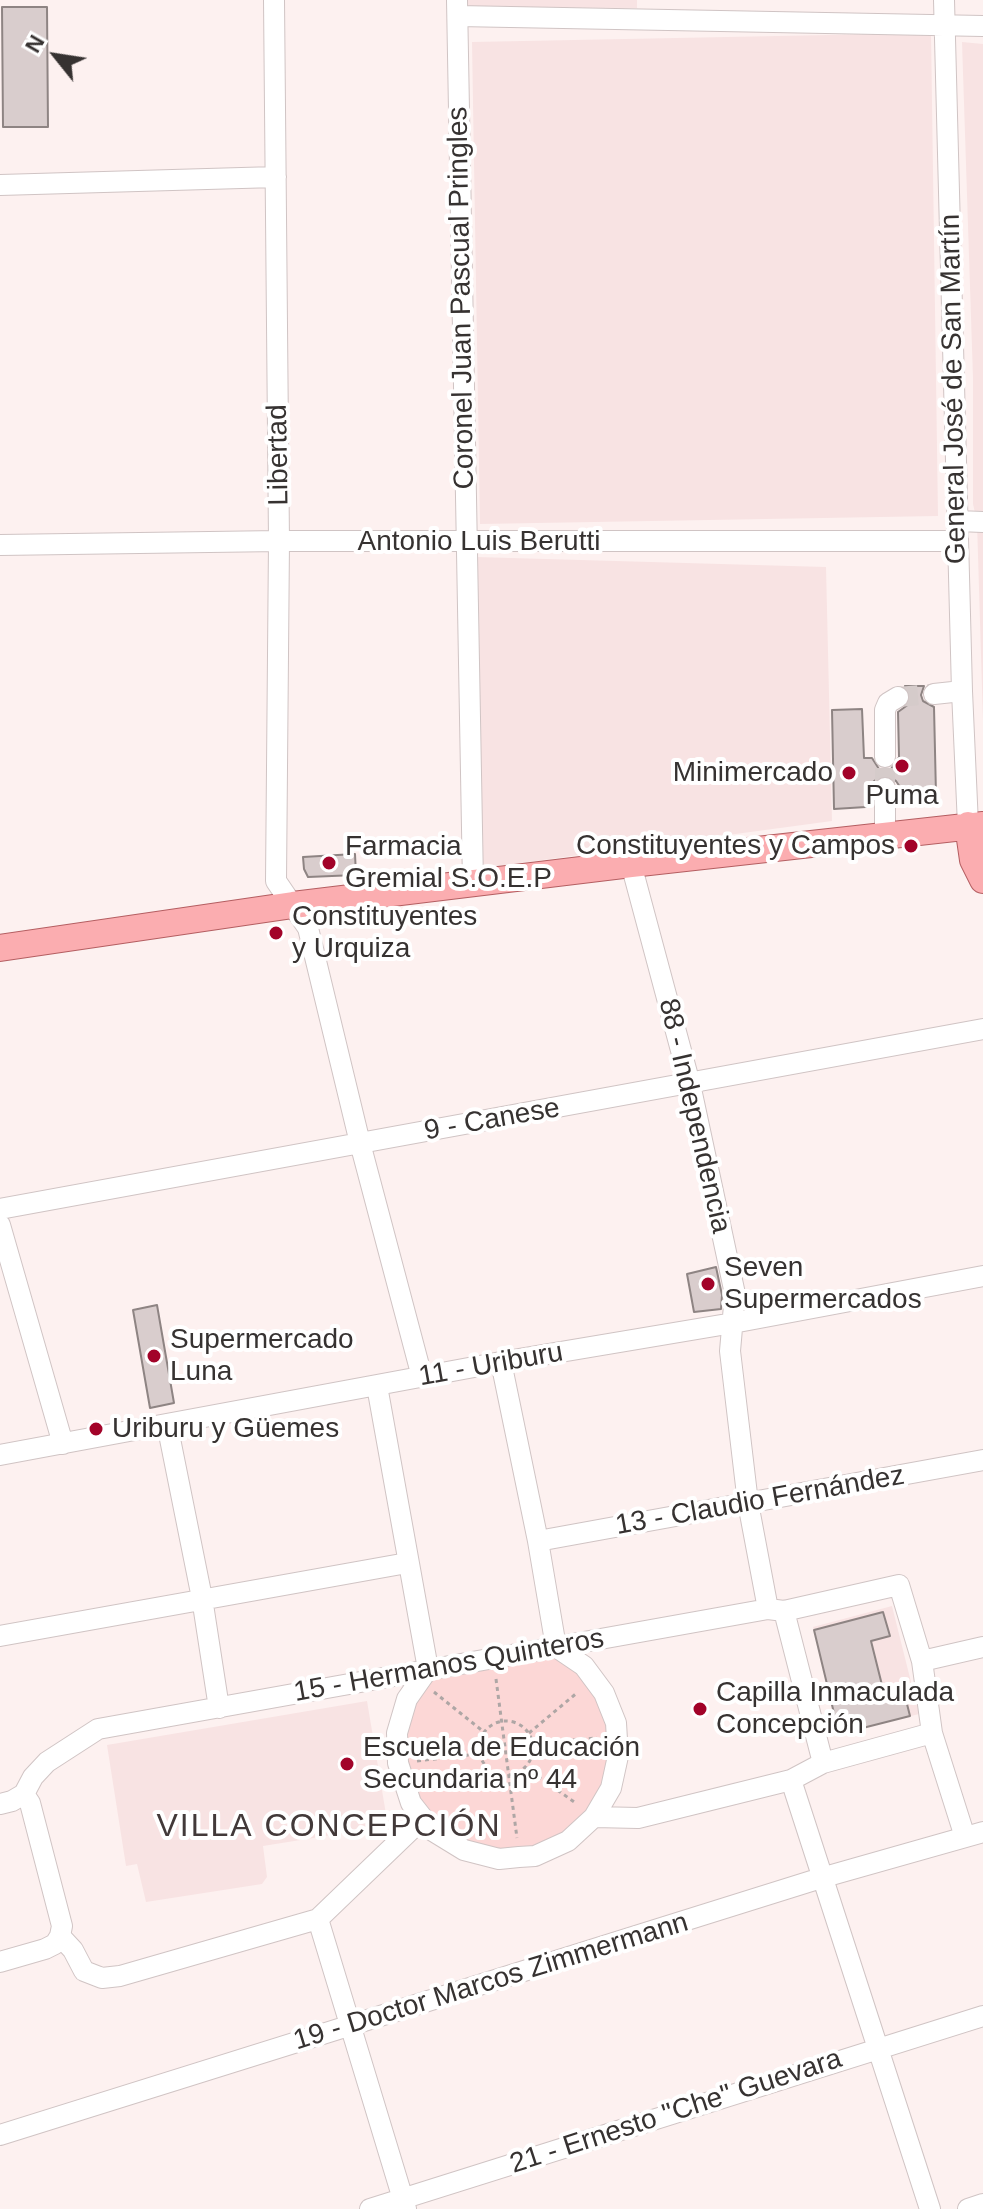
<!DOCTYPE html>
<meta charset="utf-8">
<style>
body{margin:0}
#map{position:relative;width:983px;height:2209px;overflow:hidden;background:#fdf1f0;font-family:Arial,sans-serif}
canvas{display:block}
.north{position:absolute;left:16px;top:16px;width:80px;height:80px;-webkit-text-stroke:6px #fff;paint-order:stroke;rotate:300deg;font-size:22px;font-weight:700;line-height:32px;text-align:center;color:#363231}
.north::after{content:'';display:block;margin:auto;width:28px;height:36px;background:#363231;clip-path:polygon(50% 0,100% 100%,50% 72%,0 100%)}
</style>
<div id="map">
<canvas width="983" height="2209"></canvas>
<div class="north">N</div>
</div>
<script>
const ctx = document.querySelector('canvas').getContext('2d');
ctx.lineJoin = 'round';
function paint(path, color) { ctx.fillStyle = color; ctx.fill(path, 'evenodd'); }
const toPath = rows => new Path2D(rows.map(r => 'M' + r).join(''));
function stroke(path, color, width, dash) { ctx.strokeStyle = color; ctx.lineWidth = width; ctx.lineCap = dash ? 'butt' : 'round'; ctx.setLineDash(dash || []); ctx.stroke(path); }
function drawText(font, color, halo, rows, align = 'center') {
  ctx.font = font + ' Arial,sans-serif'; ctx.lineWidth = 8; ctx.setLineDash([]); ctx.textBaseline = 'middle'; ctx.strokeStyle = halo; ctx.fillStyle = color; for (const [text, x, y, turn = 0] of rows) {
    ctx.save(); ctx.translate(x, y); ctx.rotate((+turn || 0) * Math.PI / 180); ctx.textAlign = isNaN(turn) ? turn : align; if (halo) ctx.strokeText(text, 0, 0); ctx.fillText(text, 0, 0); ctx.restore();
  }
}
const built = toPath([
 [464,0,637,0,637,8,464,7],
 [931,33,938,516,480,524,472,42],
 [962,42,983,44,983,721,977,522,973,504,973,378],
 [476,557,826,567,832,821,483,868],
 [892,1606,919,1714,839,1734,813,1627],
 [367,1701,388,1826,263,1846,267,1877,262,1884,146,1902,137,1864,126,1866,107,1745]
]);
const green = toPath([
 [556,1647,604,1693,611,1788,568,1841,499,1859,433,1831,398,1770,419,1679]
]);
const building = toPath([
 [2,7,47,7,48,127,3,127,2,7],
 [905,686,924,686,921,695,923,701,934,707,936,795,900,796,900,787,896,781,884,775,874,781,872,788,865,788,866,807,834,809,832,710,862,709,864,758,872,758,879,769,891,769,899,757,898,712,909,704,911,698,905,686],
 [355,854,356,875,308,877,304,869,303,857,355,854],
 [716,1267,722,1295,721,1309,694,1312,687,1274,716,1267],
 [157,1305,174,1403,150,1408,133,1310,157,1305],
 [883,1612,890,1636,871,1641,885,1697,904,1692,910,1716,839,1734,814,1630,883,1612]
]);
const minorTunnel = toPath([
 [898,697,934,694],
 [885,788,885,757]
]);
const path = toPath([
 [496,1679,517,1838],
 [434,1692,484,1732],
 '479 1748a27 27 0 1 1 54 0a27 27 0 1 1-54 0Z',
 [529,1733,578,1692],
 [533,1743,597,1738],
 [417,1761,477,1754],
 [525,1767,577,1804]
]);
const minor = toPath([
 [274,0,279,541,276,881,308,928,360,1143,422,1377],
 [457,0,473,883],
 [944,0,962,691,968,825],
 [458,16,983,26],
 [0,185,276,177],
 [958,521,983,522],
 [0,545,279,541,958,541],
 [934,694,962,691],
 [885,757,885,710,888,703,898,697],
 [885,788,885,834],
 [631,864,690,1084,735,1294,730,1351,748,1503,768,1609],
 [0,1209,983,1029],
 [0,1225,63,1444],
 [377,1386,428,1669],
 [167,1424,202,1598,219,1708],
 [0,1455,501,1362,733,1323,983,1276],
 [538,1541,983,1460],
 [784,1611,823,1763],
 [0,1636,407,1563],
 [922,1661,983,1647],
 [428,1669,407,1699,397,1733,398,1763,411,1803,433,1831,464,1850,499,1859,519,1857,535,1856,568,1841,594,1817,611,1788,618,1756,616,1723,604,1693,584,1666,556,1647,538,1541,501,1362],
 [791,1780,930,2209],
 [24,1794,33,1777,47,1762,98,1729,768,1609,784,1611,899,1585,922,1661,932,1733,965,1837],
 [24,1794,30,1803,62,1926,60,1936],
 [0,1804,12,1801,24,1794],
 [594,1817,638,1818,791,1780,823,1763,932,1733],
 [318,1919,406,2209],
 [60,1936,73,1950,84,1971,102,1978,120,1976,318,1919,422,1819],
 [0,1962,45,1949,55,1944,60,1936],
 [0,2135,821,1878,983,1832],
 [370,2209,983,2016],
 [968,2209,983,2204]
]);
const major = toPath([
 [968,825,973,860,983,880],
 [0,948,293,905,631,864,983,825]
]);
const markers = [
 [902,766,8,"#a20329"],
 [849,773,8,"#a20329"],
 [911,846,8,"#a20329"],
 [329,863,8,"#a20329"],
 [276,933,8,"#a20329"],
 [708,1284,8,"#a20329"],
 [154,1356,8,"#a20329"],
 [96,1429,8,"#a20329"],
 [700,1709,8,"#a20329"],
 [347,1764,8,"#a20329"]
];
const streetNames = [
 ["Coronel Juan Pascual Pringles",462,298,-91],
 ["General José de San Martín",954,389,-91],
 ["Libertad",279,455,-91],
 ["Antonio Luis Berutti",479,542],
 ["88 - Independencia",694,1116,77],
 ["9 - Canese",492,1120,-10],
 ["11 - Uriburu",491,1365,-10],
 ["13 - Claudio Fernández",760,1501,-10],
 ["15 - Hermanos Quinteros",449,1666,-10],
 ["19 - Doctor Marcos Zimmermann",491,1982,-17],
 ["21 - Ernesto \"Che\" Guevara",676,2112,-18]
];
const poiNames = [
 ["Minimercado",833,773,"right"],
 ["Puma",902,796,"center"],
 ["Constituyentes y Campos",895,846,"right"],
 ["Farmacia",345,847],
 ["Gremial S.O.E.P",345,879],
 ["Constituyentes",292,917],
 ["y Urquiza",292,949],
 ["Seven",724,1268],
 ["Supermercados",724,1300],
 ["Supermercado",170,1340],
 ["Luna",170,1372],
 ["Uriburu y Güemes",112,1429],
 ["Capilla Inmaculada",716,1693],
 ["Concepción",716,1725],
 ["Escuela de Educación",363,1748],
 ["Secundaria nº 44",363,1780]
];
const quarterNames = [
 ["VILLA CONCEPCIÓN",329,1827]
];
paint(built, '#f8e3e3');
paint(green, '#fcd7d6');
paint(building, '#d9cdcd');
stroke(building, '#8e8483', 2);
stroke(minorTunnel, '#d5cbca', 20, [20, 10]);
stroke(minor, '#d0c4c4', 22);
stroke(major, '#b45e61', 28);
stroke(path, '#aea6a5', 3, [4, 4]);
stroke(minor, '#fff', 20);
stroke(major, '#fbadb0', 26);
for (const [x, y, r, color] of markers) { const dot = new Path2D(); dot.arc(x, y, r, 0, 2 * Math.PI); ctx.fillStyle = color; ctx.fill(dot); stroke(dot, '#fff', 3); }
drawText('28px', '#363231', '#fff', streetNames);
drawText('28px', '#363231', '#fff', poiNames, 'left');
ctx.letterSpacing = '2px';
drawText('32px', '#423939', '#fff', quarterNames);
ctx.letterSpacing = '0px';
</script>
